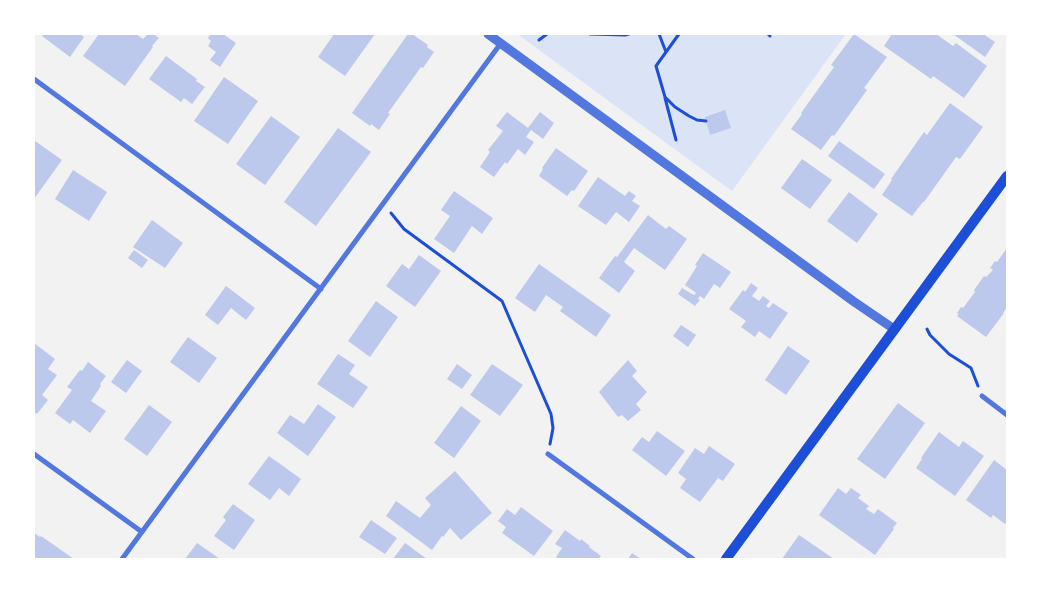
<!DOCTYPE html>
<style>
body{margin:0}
#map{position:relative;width:1041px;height:593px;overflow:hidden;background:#f2f2f2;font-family:"Archivo Narrow",sans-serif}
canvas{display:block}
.frame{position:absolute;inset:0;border:35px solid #fff;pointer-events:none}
</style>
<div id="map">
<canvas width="1041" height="593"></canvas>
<div class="frame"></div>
</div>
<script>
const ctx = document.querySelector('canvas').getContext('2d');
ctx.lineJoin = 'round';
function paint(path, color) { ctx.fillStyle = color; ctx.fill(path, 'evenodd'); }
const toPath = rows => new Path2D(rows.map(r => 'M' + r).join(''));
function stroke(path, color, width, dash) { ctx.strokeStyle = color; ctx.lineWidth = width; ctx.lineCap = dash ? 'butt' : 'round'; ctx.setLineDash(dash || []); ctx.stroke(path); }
const green = toPath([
 [517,34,846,34,732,191]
]);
const building = toPath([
 [44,34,80,34,84,37,70,57,42,36],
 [99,34,136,34,143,39,148,34,153,34,159,38,152,46,153,47,125,86,83,56],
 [211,34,223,34,236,43,220,67,210,60,216,52,208,46,211,41,208,38],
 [334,34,375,34,345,76,318,57],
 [408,34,412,34,428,45,427,47,434,52,423,68,421,67,388,113,390,114,379,130,371,124,370,126,352,113],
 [854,34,887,57,864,88,867,90,834,136,832,135,821,150,791,129,802,114,801,113,834,67,831,65],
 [892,34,936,34,953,46,956,43,987,66,964,98,933,76,931,79,884,46],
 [953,34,983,34,995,42,985,57],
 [166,56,197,79,196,81,205,87,192,104,184,98,181,102,149,79],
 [224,77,258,101,228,144,194,121],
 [950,103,983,127,960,159,956,157,924,202,923,202,912,216,882,195,892,180,891,179,924,132,927,135],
 [725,110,731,128,710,135,705,117],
 [507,112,528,128,540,112,554,123,543,139,531,130,526,137,534,142,525,155,518,149,507,164,505,162,494,177,480,167,490,152,488,150,503,131,496,126],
 [271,116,300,137,265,185,236,164],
 [338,128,371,152,316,226,284,202],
 [35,141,62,160,34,199,34,142],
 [839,141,885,174,874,189,828,156],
 [556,148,588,171,574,191,572,190,567,196,539,176,543,169,542,168],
 [802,159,832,180,810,209,781,188],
 [73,170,107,192,89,221,55,199],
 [598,177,625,196,629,191,636,196,632,201,640,206,629,222,616,212,606,225,578,206],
 [454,191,493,218,482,234,472,226,454,253,434,239,450,216,441,210],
 [849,192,878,214,857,243,827,221],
 [648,215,666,229,669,226,687,239,665,270,634,248,624,262,635,271,619,293,599,278,615,256,617,257],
 [152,220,183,243,165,268,133,247],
 [1007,248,1007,307,1003,313,1004,313,986,337,957,316,959,314,957,313,961,307,963,308,975,292,974,290,984,276,986,277,993,270,990,268,995,261,997,262],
 [134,250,148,260,142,268,128,258],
 [703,253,731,272,720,288,714,284,704,299,700,296,698,299,700,300,695,306,678,294,682,288,694,295,696,293,685,285,697,266,695,265],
 [419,255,441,271,415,307,386,286,402,264,409,269],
 [539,264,611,315,596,337,560,311,563,307,546,295,535,312,515,298],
 [751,283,758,288,752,296,759,301,763,296,770,301,766,306,769,308,773,303,788,313,770,339,759,331,755,337,741,327,746,321,729,309,743,290,745,292],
 [226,286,255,308,246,320,231,308,218,325,205,315],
 [376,301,398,317,370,357,348,341],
 [681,325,696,335,688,347,673,336],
 [188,337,217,358,199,383,170,362],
 [34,343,55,359,48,369,57,375,42,395,48,400,37,414,34,411],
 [788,346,810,361,786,395,765,380],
 [338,354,355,365,349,374,368,387,353,408,317,384],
 [127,360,142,371,126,393,111,382],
 [628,360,637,371,632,376,647,392,636,404,641,410,628,421,622,415,618,417,599,392],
 [88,362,106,376,100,384,101,386,91,401,106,411,90,433,73,420,70,424,55,413,72,390,67,387,80,370,82,371],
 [457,364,472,375,462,389,447,379],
 [492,364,523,385,500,416,470,395],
 [898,403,925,423,885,479,857,459],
 [318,404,336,417,308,456,277,433,290,415,304,424],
 [149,405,172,422,147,456,124,439],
 [461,406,481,421,454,458,434,443],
 [657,431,685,451,666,476,632,450,642,437,649,442],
 [939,432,959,447,963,441,984,456,955,496,916,468,922,459,921,458],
 [709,446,735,464,723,481,718,478,700,502,680,488,686,479,678,473,695,448,704,454],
 [269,456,301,479,289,496,279,488,270,500,248,484],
 [994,460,1007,470,1007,521,1005,524,993,515,991,518,966,500],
 [455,471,492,513,461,540,450,528,443,537,442,536,432,550,386,516,396,501,420,518,431,505,425,498],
 [838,488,846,494,851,488,861,495,858,498,869,506,866,509,874,514,878,509,897,523,893,528,894,529,875,555,819,515],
 [233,504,255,520,234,550,214,536,226,520,223,517],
 [521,507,553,531,534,556,502,533,506,527,498,521,507,509,515,515],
 [371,520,397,538,385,554,359,537],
 [565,530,580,541,581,539,590,546,589,547,601,556,598,559,559,559,556,557,562,548,555,544],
 [34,533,40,537,41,536,74,559,34,559],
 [799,535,834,559,782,559],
 [197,543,220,559,185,559],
 [405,543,427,559,393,559],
 [632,553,641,559,628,559]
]);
const path = toPath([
 [590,34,625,35,629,34],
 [659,34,666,52],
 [679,34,656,66,665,97,675,107,689,116,697,120,706,121],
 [768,34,770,36],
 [539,40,547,34],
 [665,98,676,140],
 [391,213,404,229,502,301,551,414,553,428,550,444],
 [927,329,930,335,949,354,971,368,978,386]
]);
const minor = toPath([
 [34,79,321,289],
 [982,396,1007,415],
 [34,454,142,532],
 [548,454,693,559],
 [122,559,501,43]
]);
const tertiary = toPath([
 [488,34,853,301,894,329]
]);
const secondary = toPath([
 [726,559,1007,176]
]);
paint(green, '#dbe4f7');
paint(building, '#bdc9ec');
stroke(path, '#1d4ed8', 3);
stroke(minor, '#5277de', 5);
stroke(tertiary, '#5277de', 9);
stroke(secondary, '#1d4ed8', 10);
</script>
